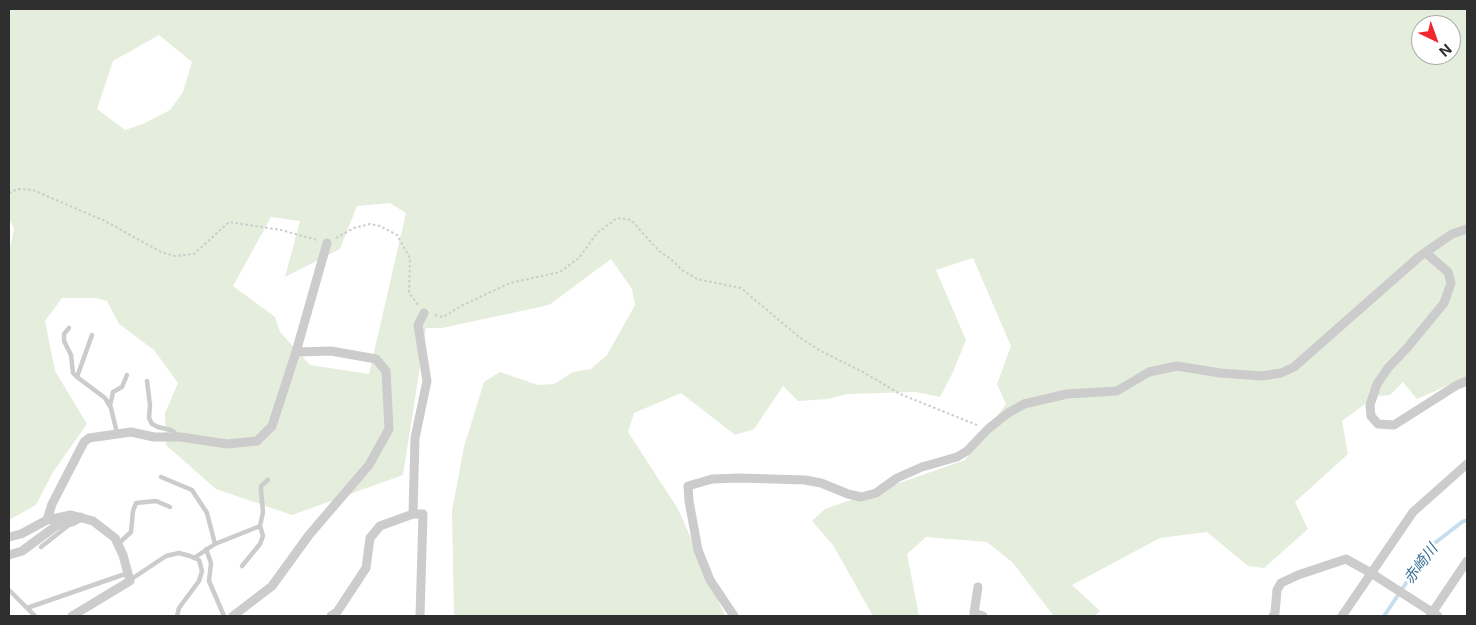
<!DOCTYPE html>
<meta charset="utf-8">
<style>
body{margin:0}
#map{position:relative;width:1476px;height:625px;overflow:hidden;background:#fff;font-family:Inter,sans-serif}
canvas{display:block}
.frame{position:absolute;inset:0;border:10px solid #2f2f2f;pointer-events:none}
.north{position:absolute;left:1411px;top:15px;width:50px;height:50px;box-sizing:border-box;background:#fff;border:1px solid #acacac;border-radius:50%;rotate:138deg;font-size:14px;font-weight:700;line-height:20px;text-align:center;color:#2f2f2f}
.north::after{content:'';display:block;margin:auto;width:18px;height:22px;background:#f2262e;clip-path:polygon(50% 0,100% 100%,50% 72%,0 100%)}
</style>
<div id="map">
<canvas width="1476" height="625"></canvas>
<div class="frame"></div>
<div class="north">N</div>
</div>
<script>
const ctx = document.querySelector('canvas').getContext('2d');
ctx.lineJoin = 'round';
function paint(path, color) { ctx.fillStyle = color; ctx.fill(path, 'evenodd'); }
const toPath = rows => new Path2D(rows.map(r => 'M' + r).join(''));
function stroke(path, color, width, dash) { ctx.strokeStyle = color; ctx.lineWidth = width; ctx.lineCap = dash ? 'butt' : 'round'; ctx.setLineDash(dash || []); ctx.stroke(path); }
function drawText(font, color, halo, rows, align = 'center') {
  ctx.font = font + ' Inter,"Noto Sans JP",sans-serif'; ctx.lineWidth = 5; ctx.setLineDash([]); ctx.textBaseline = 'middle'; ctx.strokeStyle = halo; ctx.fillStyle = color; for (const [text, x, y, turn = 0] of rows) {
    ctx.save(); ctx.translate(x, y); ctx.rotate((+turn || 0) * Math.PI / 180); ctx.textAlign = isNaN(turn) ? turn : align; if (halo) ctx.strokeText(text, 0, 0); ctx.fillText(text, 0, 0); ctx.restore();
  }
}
const green = toPath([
 [9,9,1467,9,1467,377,1417,399,1403,382,1390,395,1376,396,1342,421,1348,454,1295,502,1308,529,1264,568,1248,566,1207,532,1160,538,1072,585,1100,611,1095,616,1054,616,1012,562,987,542,926,537,907,554,919,616,873,616,833,545,812,521,825,509,965,460,1006,404,997,384,1011,346,973,258,936,270,966,340,953,372,940,397,916,392,847,394,828,399,798,401,783,386,754,429,735,435,681,393,634,413,628,432,678,509,725,616,454,616,452,511,464,447,484,382,500,372,538,385,554,384,573,372,591,369,607,355,635,305,632,289,611,259,549,305,442,328,426,328,403,475,292,515,216,489,166,445,165,413,178,383,154,350,119,324,107,301,95,298,62,298,45,321,55,371,87,424,53,472,36,505,9,520,9,252,14,229,9,218],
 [1421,25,1451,25,1451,55,1421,55],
 [159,35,192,62,183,92,170,110,143,124,125,130,97,109,113,61],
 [390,203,406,213,369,374,310,365,280,332,275,317,233,286,271,217,300,221,285,277,340,249,357,206]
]);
const stream = toPath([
 [1384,616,1431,546,1462,522,1467,520]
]);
const path = toPath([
 [9,193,18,189,33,190,105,221,161,252,175,256,194,254,229,222,281,230,317,240],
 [336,238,354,228,370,224,380,226,397,235,410,258,409,293,419,306],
 [435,315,443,317,463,305,510,283,560,272,579,258,597,233,617,218,631,220,659,251,671,259,682,270,697,279,741,288,799,337,819,350,865,373,900,394,977,425]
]);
const service = toPath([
 [69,328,64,334,64,341,71,355,73,373,77,377],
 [92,335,77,377,105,398,111,408,117,433],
 [147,381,150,405,149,418,152,424,158,427,171,430,179,436],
 [110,406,113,392,122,387,127,375],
 [161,477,192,490,207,513,215,544],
 [118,544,131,532,133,511,136,503,156,501,170,507],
 [41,547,69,525],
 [206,549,211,563,209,581,224,616],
 [194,558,215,544,260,526],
 [242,566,260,544,263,536,260,526,263,512,261,490,261,486,268,480],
 [130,580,166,556,179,553,190,556,199,560,202,571,199,581,179,608,177,616],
 [9,590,35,616],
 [27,608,128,573]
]);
const minor = toPath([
 [1426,253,1448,272,1451,283,1444,303,1407,348,1388,368,1377,384,1370,405,1371,416,1378,424,1394,425,1457,385,1467,381],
 [413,514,415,438,427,381,418,325,424,313],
 [47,520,52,504,84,442,89,438,131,432,154,437,181,437,227,444,257,441,272,426,296,352,327,243],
 [9,537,21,534,47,520,71,515,93,521,115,538,123,555,130,581,72,616],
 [9,555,22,551,56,526,72,522,81,517],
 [978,587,974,613,983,616],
 [233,616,272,586,309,535,369,465,389,429,386,371,376,359,331,351,296,352],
 [331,616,337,612,366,568,370,538,380,526,413,514,423,514,420,616],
 [734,616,710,580,698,550,689,501,688,486,712,479,740,478,805,480,821,483,848,494,861,497,876,493,897,478,922,467,957,457,967,451,988,429,1008,413,1024,404,1067,394,1117,391,1149,372,1177,366,1220,373,1262,376,1281,373,1294,367,1420,256,1452,234,1467,229],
 [1273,616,1275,613,1277,590,1281,583,1298,575,1346,559,1371,573,1438,616],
 [1342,616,1413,512,1467,464],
 [1430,616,1467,561]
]);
const waterNames = [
 ["赤崎川",1421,564,-53]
];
paint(green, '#e5eddc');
stroke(stream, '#c7deee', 4);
stroke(path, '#ccc', 2, [2.5, 2.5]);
stroke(service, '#ccc', 4.5);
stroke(minor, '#ccc', 9);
drawText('italic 15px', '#376f98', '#fff', waterNames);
</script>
